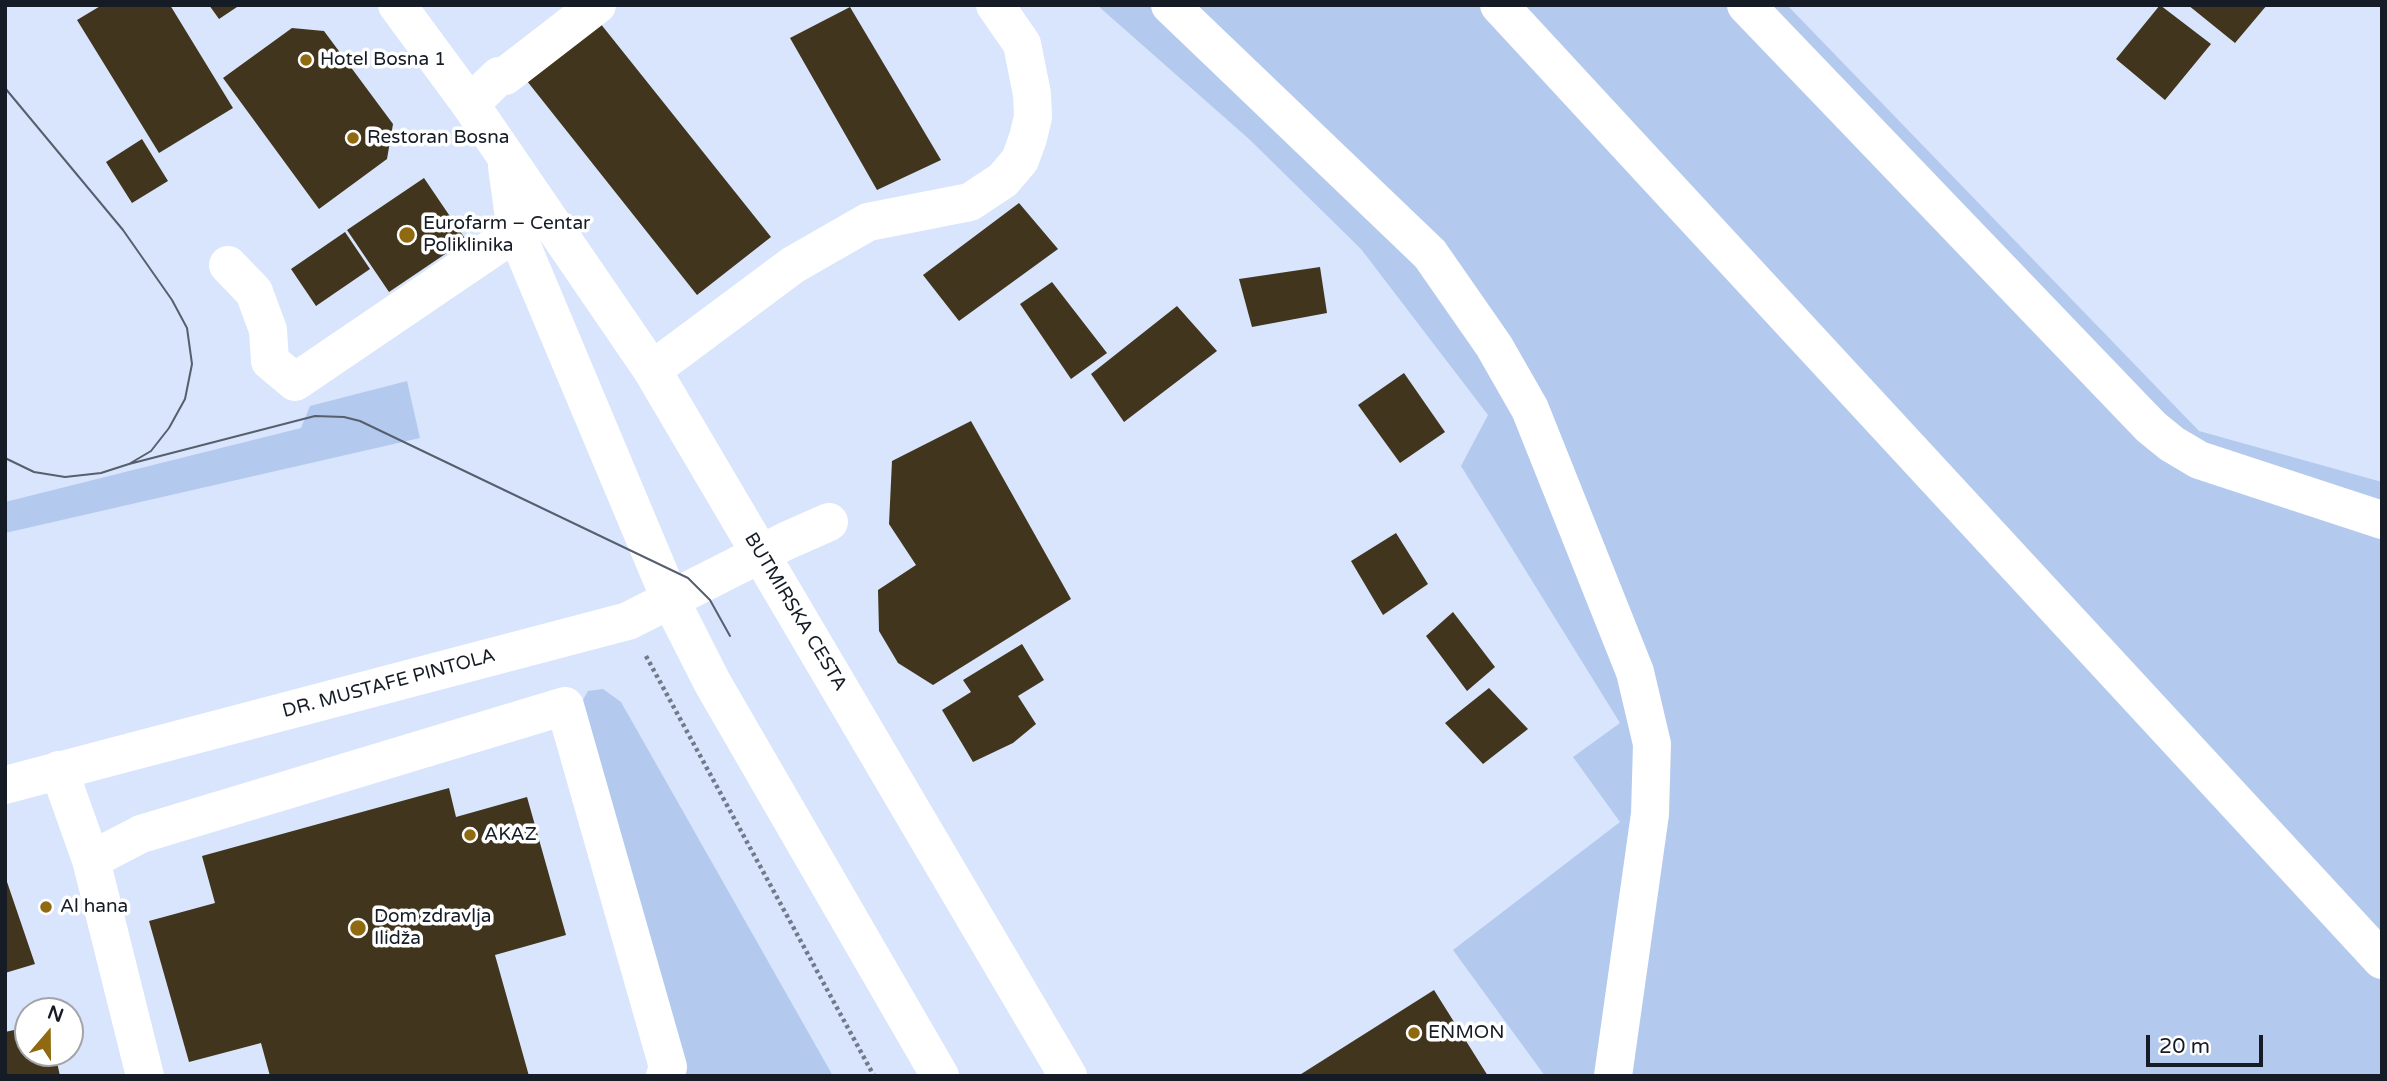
<!DOCTYPE html>
<meta charset="utf-8">
<style>
body{margin:0}
#map{position:relative;width:2387px;height:1081px;overflow:hidden;background:#d8e5fc;font-family:"Varela Round",sans-serif}
canvas{display:block}
.frame{position:absolute;inset:0;border:7px solid #161c26;pointer-events:none}
.north{position:absolute;left:14px;top:997px;width:70px;height:70px;box-sizing:border-box;background:#fff;border:2px solid #a2a4a8;border-radius:50%;rotate:20deg;font-size:19px;font-weight:700;line-height:28px;text-align:center;color:#161c26}
.north::after{content:'';display:block;margin:auto;width:24px;height:32px;background:#906a10;clip-path:polygon(50% 0,100% 100%,50% 72%,0 100%)}
.scale{position:absolute;left:2146px;top:1035px;width:117px;height:32px;box-sizing:border-box;border:4px solid #161c26;border-top:0;padding-left:9px;font-size:21px;line-height:24px;white-space:nowrap;color:#161c26;-webkit-text-stroke:5px #fff;paint-order:stroke}
</style>
<div id="map">
<canvas width="2387" height="1081"></canvas>
<div class="frame"></div>
<div class="north">N</div>
<div class="scale">20 m</div>
</div>
<script>
const ctx = document.querySelector('canvas').getContext('2d');
ctx.lineJoin = 'round';
function paint(path, color) { ctx.fillStyle = color; ctx.fill(path, 'evenodd'); }
const toPath = rows => new Path2D(rows.map(r => 'M' + r).join(''));
function stroke(path, color, width, dash) { ctx.strokeStyle = color; ctx.lineWidth = width; ctx.lineCap = dash ? 'butt' : 'round'; ctx.setLineDash(dash || []); ctx.stroke(path); }
function drawText(font, color, halo, rows, align = 'center') {
  ctx.font = font + ' "Varela Round",sans-serif'; ctx.lineWidth = 7; ctx.setLineDash([]); ctx.textBaseline = 'middle'; ctx.strokeStyle = halo; ctx.fillStyle = color; for (const [text, x, y, turn = 0] of rows) {
    ctx.save(); ctx.translate(x, y); ctx.rotate((+turn || 0) * Math.PI / 180); ctx.textAlign = isNaN(turn) ? turn : align; if (halo) ctx.strokeText(text, 0, 0); ctx.fillText(text, 0, 0); ctx.restore();
  }
}
const green = toPath([
 [1097,5,1159,5,1398,235,1504,387,1575,549,1641,752,1603,1076,1545,1076,1453,950,1620,822,1573,757,1620,723,1461,466,1488,415,1361,249,1249,139],
 [1184,5,1487,5,2382,972,2382,1076,1625,1076,1662,760,1522,380],
 [1512,5,1733,5,2127,413,2382,529,2382,941],
 [1757,5,1787,5,2199,431,2382,482,2382,504,2198,447],
 [407,381,420,438,5,533,5,502,301,428,310,406],
 [603,689,621,702,833,1076,679,1076,580,705,588,691]
]);
const building = toPath([
 [102,5,170,5,233,108,159,153,77,20],
 [209,5,240,5,219,19],
 [2160,5,2211,44,2165,100,2116,59],
 [2188,5,2267,5,2235,43],
 [850,7,941,160,877,190,790,38],
 [596,18,771,237,697,295,523,76],
 [292,28,324,31,393,124,387,159,319,209,223,78],
 [142,139,168,181,132,203,106,162],
 [424,178,466,240,389,292,347,230],
 [1019,203,1058,249,959,321,923,275],
 [345,232,370,269,316,306,291,269],
 [1320,267,1327,313,1252,327,1239,279],
 [1052,282,1107,353,1071,379,1020,304],
 [1177,306,1217,351,1124,422,1091,374],
 [1404,373,1445,432,1400,463,1358,405],
 [971,421,1071,599,933,685,898,663,879,631,878,590,916,565,889,524,892,461],
 [1396,533,1428,584,1383,615,1351,561],
 [1453,612,1495,667,1467,691,1426,636],
 [1022,644,1044,680,1018,696,1036,724,1013,743,973,762,942,710,971,692,963,680],
 [1489,688,1528,729,1483,764,1445,723],
 [449,788,456,817,527,797,566,935,495,955,529,1076,270,1076,261,1043,189,1062,149,921,215,903,202,856],
 [5,876,35,964,5,973],
 [1434,990,1488,1076,1298,1076],
 [28,1027,28,1053,55,1053,60,1076,5,1076,5,1032]
]);
const path = toPath([
 [646,656,874,1076]
]);
const minor = toPath([
 [1170,5,1430,254,1494,346,1530,409,1635,672,1652,744,1650,814,1613,1076],
 [1499,5,2382,960],
 [1746,5,2151,427,2172,444,2199,460,2382,520],
 [470,104,499,76,505,76,597,5],
 [228,265,254,292,268,330,270,361,295,382,516,232],
 [652,370,793,265,868,222,970,202,1003,180,1020,160,1028,138,1033,117,1032,94,1022,44,995,5],
 [59,770,91,860,145,1076],
 [5,785,628,621,786,541,829,522],
 [91,860,141,834,565,706,668,1067,665,1076]
]);
const major = toPath([
 [397,5,470,104,652,370,1068,1076],
 [507,167,516,232,671,601,712,682,940,1076]
]);
const tram = toPath([
 [5,88,123,230,172,300,187,328,192,364,185,399,169,428,151,451,129,464,101,473,65,477,34,472,5,458],
 [129,464,315,416,344,417,360,421,688,578,710,600,730,636]
]);
const markers = [
 [306,60,7,"#906a10"],
 [353,138,7,"#906a10"],
 [407,235,9,"#906a10"],
 [470,835,7,"#906a10"],
 [46,907,7,"#906a10"],
 [358,928,9,"#906a10"],
 [1414,1033,7,"#906a10"]
];
const poiNames = [
 ["Hotel Bosna 1",320,60],
 ["Restoran Bosna",367,138],
 ["Eurofarm – Centar",423,224],
 ["Poliklinika",423,246],
 ["AKAZ",484,835],
 ["Al hana",60,907],
 ["Dom zdravlja",374,917],
 ["Ilidža",374,939],
 ["ENMON",1428,1033]
];
const streetNames = [
 ["BUTMIRSKA CESTA",795,612,59],
 ["DR. MUSTAFE PINTOLA",389,684,-15]
];
paint(green, '#b3c9ee');
paint(building, '#42351d');
stroke(path, '#717a8a', 4.5, [3.5, 3.5]);
stroke(minor, '#fff', 38);
stroke(major, '#fff', 38);
stroke(tram, '#565f6d', 2);
for (const [x, y, r, color] of markers) { const dot = new Path2D(); dot.arc(x, y, r, 0, 2 * Math.PI); ctx.fillStyle = color; ctx.fill(dot); stroke(dot, '#fff', 2.5); }
drawText('19px', '#161c26', '#fff', poiNames, 'left');
drawText('19px', '#161c26', '#fff', streetNames);
</script>
